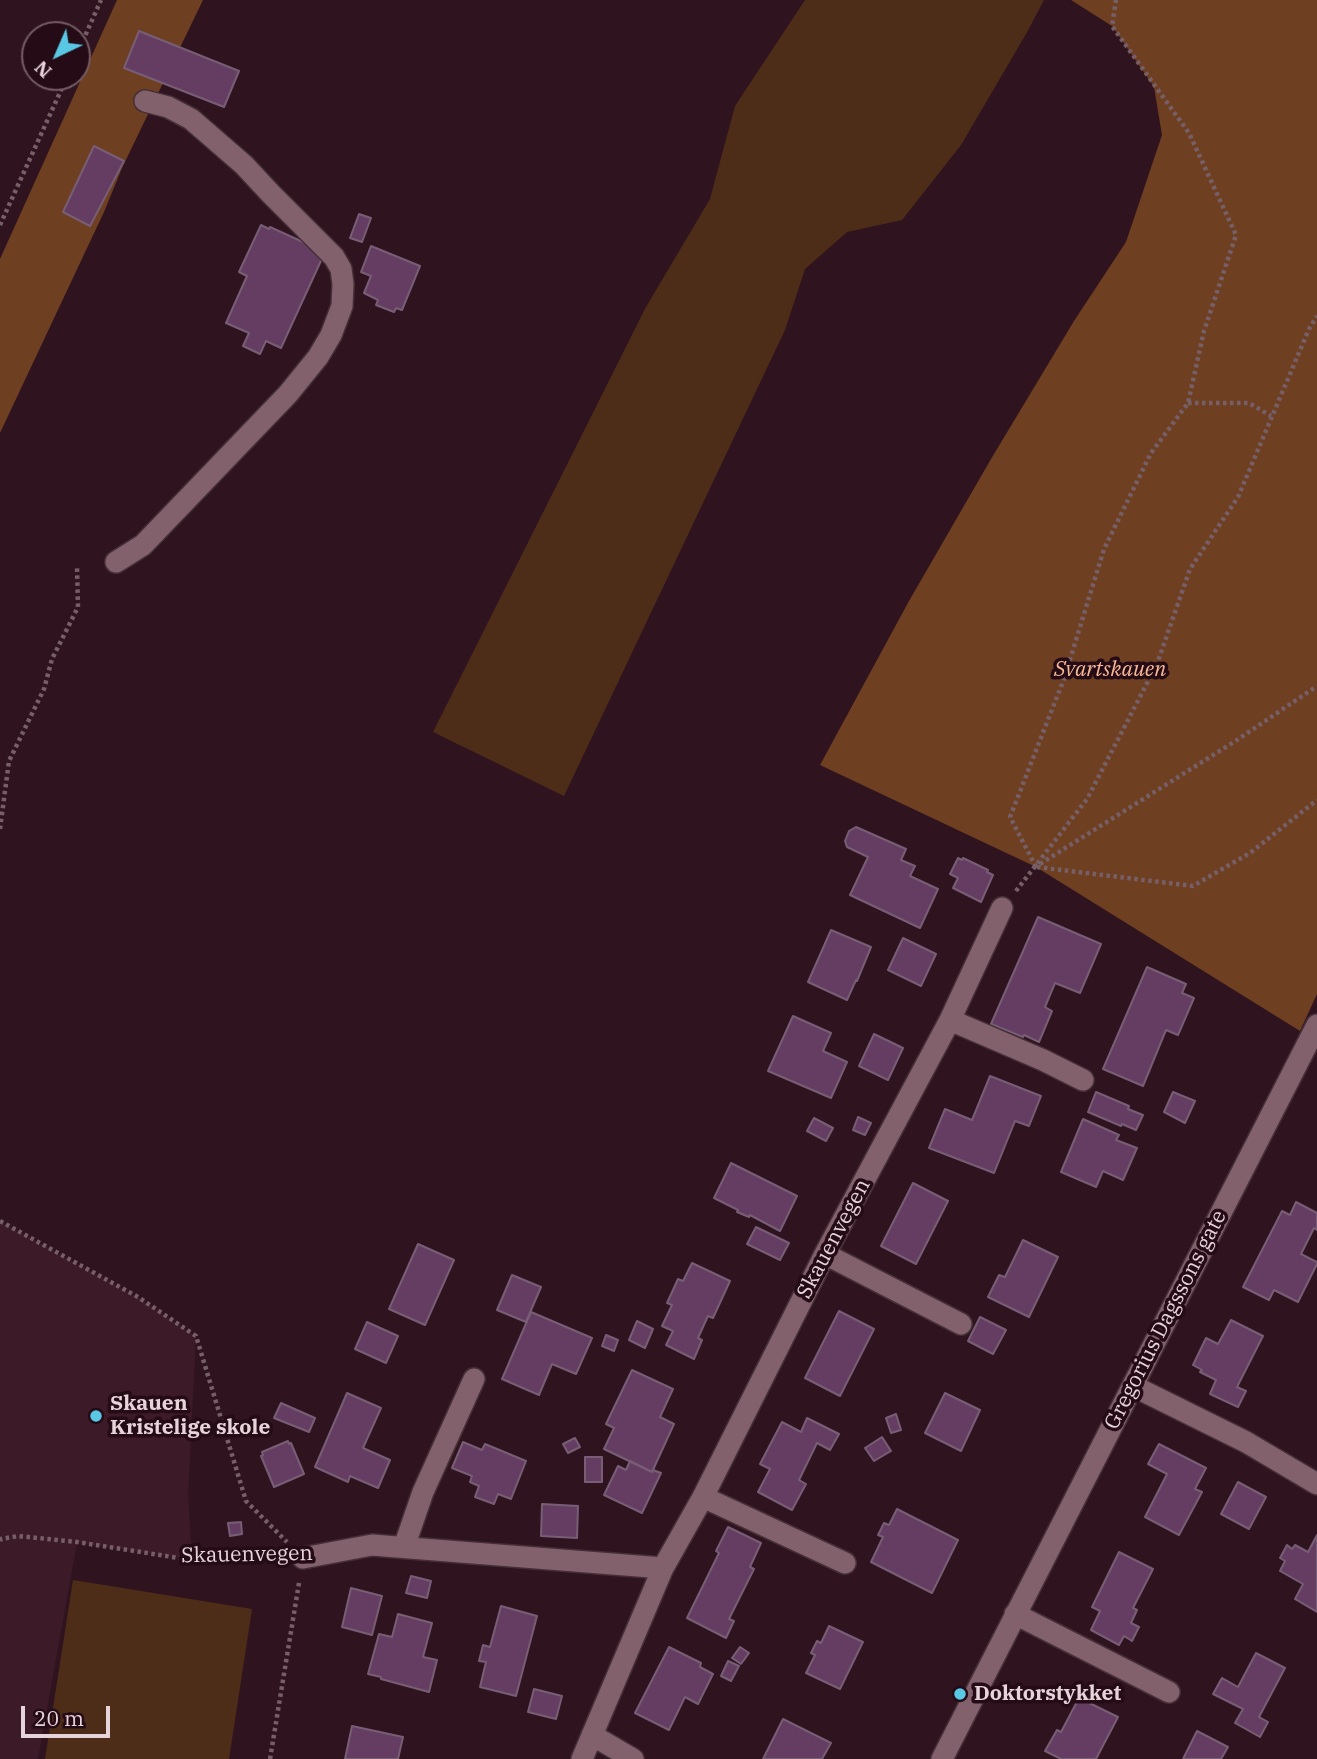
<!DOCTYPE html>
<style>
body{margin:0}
#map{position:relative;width:1317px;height:1759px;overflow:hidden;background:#2f141f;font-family:"IBM Plex Serif",serif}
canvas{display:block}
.north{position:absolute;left:21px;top:21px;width:70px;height:70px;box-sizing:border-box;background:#250b16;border:2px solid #735b64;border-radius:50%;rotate:224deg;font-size:19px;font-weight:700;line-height:28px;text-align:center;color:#e7d3da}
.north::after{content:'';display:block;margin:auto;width:24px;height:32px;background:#59c8e5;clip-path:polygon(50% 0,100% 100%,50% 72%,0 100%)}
.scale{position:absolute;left:21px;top:1706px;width:89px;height:32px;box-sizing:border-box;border:4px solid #e7d3da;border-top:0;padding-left:9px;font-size:21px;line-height:24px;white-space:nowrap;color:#e7d3da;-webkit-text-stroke:5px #250b16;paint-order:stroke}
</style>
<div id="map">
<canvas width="1317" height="1759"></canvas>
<div class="north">N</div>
<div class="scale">20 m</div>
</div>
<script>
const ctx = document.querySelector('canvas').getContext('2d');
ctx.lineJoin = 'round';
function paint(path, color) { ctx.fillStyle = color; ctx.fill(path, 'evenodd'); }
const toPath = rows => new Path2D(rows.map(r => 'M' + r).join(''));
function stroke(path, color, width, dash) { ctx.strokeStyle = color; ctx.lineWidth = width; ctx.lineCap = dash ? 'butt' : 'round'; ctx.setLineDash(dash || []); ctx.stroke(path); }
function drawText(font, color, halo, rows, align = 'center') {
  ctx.font = font + ' "IBM Plex Serif",serif'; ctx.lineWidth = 7; ctx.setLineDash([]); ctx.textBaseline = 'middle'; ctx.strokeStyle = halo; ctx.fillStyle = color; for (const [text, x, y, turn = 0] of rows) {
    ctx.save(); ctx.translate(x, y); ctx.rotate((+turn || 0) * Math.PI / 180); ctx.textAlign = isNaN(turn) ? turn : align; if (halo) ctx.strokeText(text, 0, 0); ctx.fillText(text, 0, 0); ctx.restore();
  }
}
const built = toPath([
 [0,1221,138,1297,196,1336,188,1496,192,1558,179,1558,77,1543,38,1759,0,1759]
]);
const green = toPath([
 [805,0,1044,0,1026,34,961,145,902,220,847,232,805,269,785,330,564,796,433,732,646,307,710,199,735,106],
 [73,1580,252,1609,229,1759,45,1759]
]);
const forest = toPath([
 [117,0,203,0,122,168,104,212,0,433,0,259],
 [1071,0,1317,0,1317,994,1300,1031,1036,867,820,765,909,601,991,459,1074,321,1126,242,1162,135,1154,87,1112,26]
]);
const building = toPath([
 [139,31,239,71,224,107,124,68,139,31],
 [94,146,124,161,90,226,63,212,94,146],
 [359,214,371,218,362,242,350,238,359,214],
 [261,225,269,229,270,227,325,252,281,348,266,341,260,354,243,346,249,333,226,323,247,276,239,272,261,225],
 [371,246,420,266,402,310,396,308,394,312,376,305,378,300,364,293,371,276,361,272,371,246],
 [856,827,906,849,901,860,915,866,910,876,938,889,920,928,850,895,868,857,847,847,845,841,849,831,856,827],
 [958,858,962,860,963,858,988,870,987,872,993,875,981,902,953,888,958,878,950,874,958,858],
 [1038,917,1101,944,1080,993,1055,983,1045,1007,1052,1011,1039,1042,1024,1035,1023,1037,991,1024,1038,917],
 [831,930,871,947,857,981,856,980,847,1000,808,982,831,930],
 [903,938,936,954,921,986,888,970,903,938],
 [1147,967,1186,984,1182,993,1194,998,1178,1035,1166,1030,1143,1086,1103,1069,1147,967],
 [793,1016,831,1033,823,1051,847,1062,831,1098,768,1071,793,1016],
 [874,1034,903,1048,888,1080,859,1066,874,1034],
 [990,1076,1041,1096,1029,1126,1015,1121,994,1173,929,1148,945,1109,972,1120,990,1076],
 [1096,1092,1129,1106,1128,1109,1143,1115,1136,1130,1122,1124,1121,1126,1088,1112,1096,1092],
 [1173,1092,1195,1101,1185,1123,1164,1112,1173,1092],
 [858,1117,871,1123,865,1135,853,1130,858,1117],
 [814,1118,833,1128,826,1141,807,1131,814,1118],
 [1083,1119,1119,1135,1116,1140,1137,1148,1123,1180,1103,1171,1096,1187,1061,1172,1083,1119],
 [731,1163,797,1196,780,1231,750,1215,749,1217,737,1212,738,1210,714,1198,731,1163],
 [913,1183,948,1201,916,1264,881,1246,913,1183],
 [1296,1202,1317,1213,1317,1230,1314,1228,1301,1254,1317,1262,1317,1264,1298,1302,1274,1290,1269,1300,1243,1287,1282,1211,1290,1215,1296,1202],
 [756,1227,789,1243,780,1260,747,1244,756,1227],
 [1023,1240,1058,1257,1029,1317,988,1297,999,1275,1005,1277,1023,1240],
 [418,1244,454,1260,425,1325,389,1309,418,1244],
 [692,1263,730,1281,713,1318,708,1316,698,1338,702,1340,694,1359,666,1345,673,1331,662,1326,672,1305,667,1303,678,1279,683,1281,692,1263],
 [512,1275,541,1287,526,1322,497,1310,512,1275],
 [839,1311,874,1329,840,1396,805,1378,839,1311],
 [531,1312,592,1338,576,1374,552,1364,539,1395,502,1379,531,1312],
 [980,1317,1006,1330,993,1354,968,1341,980,1317],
 [1231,1320,1263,1336,1237,1387,1246,1391,1238,1407,1210,1394,1216,1380,1200,1372,1202,1370,1193,1365,1206,1338,1218,1344,1231,1320],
 [637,1321,653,1329,645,1348,629,1340,637,1321],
 [367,1322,398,1336,386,1363,355,1349,367,1322],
 [606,1335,618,1340,614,1351,602,1346,606,1335],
 [632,1370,673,1389,660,1417,674,1424,652,1472,604,1449,614,1428,606,1424,632,1370],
 [347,1393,381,1408,363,1448,390,1460,378,1488,350,1476,348,1482,315,1467,347,1393],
 [945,1393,980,1410,961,1451,925,1433,945,1393],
 [281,1403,315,1418,309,1432,274,1418,281,1403],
 [896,1414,901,1430,891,1433,886,1418,896,1414],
 [807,1418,839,1434,830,1450,817,1443,799,1480,806,1484,792,1510,758,1492,770,1469,760,1464,782,1422,801,1432,807,1418],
 [882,1437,891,1451,874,1461,865,1448,882,1437],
 [575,1438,580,1447,568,1453,563,1444,575,1438],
 [288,1441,289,1444,291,1443,304,1474,274,1487,261,1456,263,1455,262,1452,288,1441],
 [463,1442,482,1450,485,1444,526,1461,511,1499,498,1494,494,1504,475,1497,479,1486,470,1482,472,1476,452,1468,463,1442],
 [1159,1444,1206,1468,1195,1489,1202,1492,1179,1535,1145,1517,1167,1474,1148,1464,1159,1444],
 [585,1457,602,1457,602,1482,585,1482,585,1457],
 [630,1461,652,1472,653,1470,661,1473,642,1513,604,1495,618,1466,626,1470,630,1461],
 [1238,1482,1266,1497,1249,1529,1221,1514,1238,1482],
 [542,1504,578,1506,577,1538,541,1536,542,1504],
 [897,1509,958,1540,932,1593,871,1562,883,1537,878,1535,884,1523,889,1525,897,1509],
 [241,1522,242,1534,230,1536,228,1523,241,1522],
 [728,1527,761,1543,750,1567,754,1569,729,1619,734,1621,726,1638,687,1618,719,1553,716,1551,728,1527],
 [1317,1535,1317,1612,1295,1599,1303,1584,1280,1571,1285,1561,1280,1558,1287,1545,1292,1549,1295,1545,1308,1552,1317,1535],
 [1119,1552,1153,1569,1133,1608,1137,1610,1131,1623,1139,1627,1132,1641,1124,1636,1119,1645,1091,1630,1100,1611,1092,1607,1119,1552],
 [411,1576,431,1581,427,1598,406,1593,411,1576],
 [351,1588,382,1596,372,1635,342,1627,351,1588],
 [501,1606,537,1616,516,1696,480,1687,486,1662,479,1661,483,1645,490,1647,501,1606],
 [398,1614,432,1623,423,1657,437,1660,429,1692,381,1679,381,1677,368,1674,379,1634,392,1637,398,1614],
 [829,1626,863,1642,840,1689,806,1673,815,1655,811,1653,817,1641,821,1643,829,1626],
 [669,1647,701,1663,700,1667,713,1674,698,1704,685,1697,669,1730,635,1713,669,1647],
 [740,1647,749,1653,741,1664,732,1658,740,1647],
 [1256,1653,1285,1668,1259,1717,1268,1722,1260,1737,1235,1723,1243,1709,1213,1694,1222,1678,1238,1687,1256,1653],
 [728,1661,739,1666,731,1681,721,1676,728,1661],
 [534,1689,562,1696,556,1719,528,1712,534,1689],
 [1079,1698,1118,1717,1096,1759,1061,1759,1045,1751,1057,1730,1061,1732,1079,1698],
 [783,1719,831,1743,822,1759,763,1759,783,1719],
 [352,1726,403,1737,398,1759,345,1759,352,1726],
 [1197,1731,1228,1747,1221,1759,1183,1759,1197,1731]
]);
const path = toPath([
 [77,54,101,0],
 [0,225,67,77],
 [1188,403,1249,403,1271,416],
 [0,829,9,761,44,689,52,659,78,607,77,566],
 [1040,864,1237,740,1317,686],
 [1036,867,1010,817,1064,679,1104,549,1151,453,1188,403,1204,331,1236,235,1189,133,1112,26,1116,0],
 [1037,867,1193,886,1250,853,1317,800],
 [1016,891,1087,799,1157,664,1190,569,1238,497,1309,329,1317,316],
 [0,1221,138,1297,196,1336,246,1501,287,1542],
 [0,1541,1,1539,18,1536,77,1542,179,1558,280,1558],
 [270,1759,299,1583]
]);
const minor = toPath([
 [116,562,143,545,288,394,318,357,331,335,342,306,343,284,341,269,334,257,271,194,244,165,191,119,168,107,145,101],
 [950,1020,1043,1060,1083,1080],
 [825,1254,961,1324],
 [1133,1386,1246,1442,1317,1484],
 [703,1497,845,1563],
 [404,1547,423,1492,474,1379],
 [303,1558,372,1545,663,1568],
 [1015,1614,1169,1692],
 [592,1735,633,1759],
 [582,1759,663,1568,703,1497,825,1254,950,1020,1002,908],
 [942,1759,1317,1025]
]);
const markers = [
 [96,1416,7,"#59c8e5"],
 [960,1694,7,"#59c8e5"]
];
const parkNames = [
 ["Svartskauen",1110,670]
];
const streetNames = [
 ["Skauenvegen",834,1239,-62],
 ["Gregorius Dagssons gate",1166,1320,-63],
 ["Skauenvegen",247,1555,-1]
];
const poiNames = [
 ["Skauen",110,1404],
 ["Kristelige skole",110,1428],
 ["Doktorstykket",974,1694]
];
paint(built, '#3c1a28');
paint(green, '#4e2d18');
paint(forest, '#6e3f21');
paint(building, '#653d63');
stroke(building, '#775e75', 2);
stroke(minor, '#442f37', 24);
stroke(path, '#775f68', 4.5, [3.5, 3.5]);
stroke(minor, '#82616c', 21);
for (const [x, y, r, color] of markers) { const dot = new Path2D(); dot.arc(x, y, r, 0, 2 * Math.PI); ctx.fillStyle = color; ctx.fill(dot); stroke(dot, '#250b16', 2.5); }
drawText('italic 21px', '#f8ba95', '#250b16', parkNames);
drawText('21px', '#e7d3da', '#250b16', streetNames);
drawText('bold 21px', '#e7d3da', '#250b16', poiNames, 'left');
</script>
